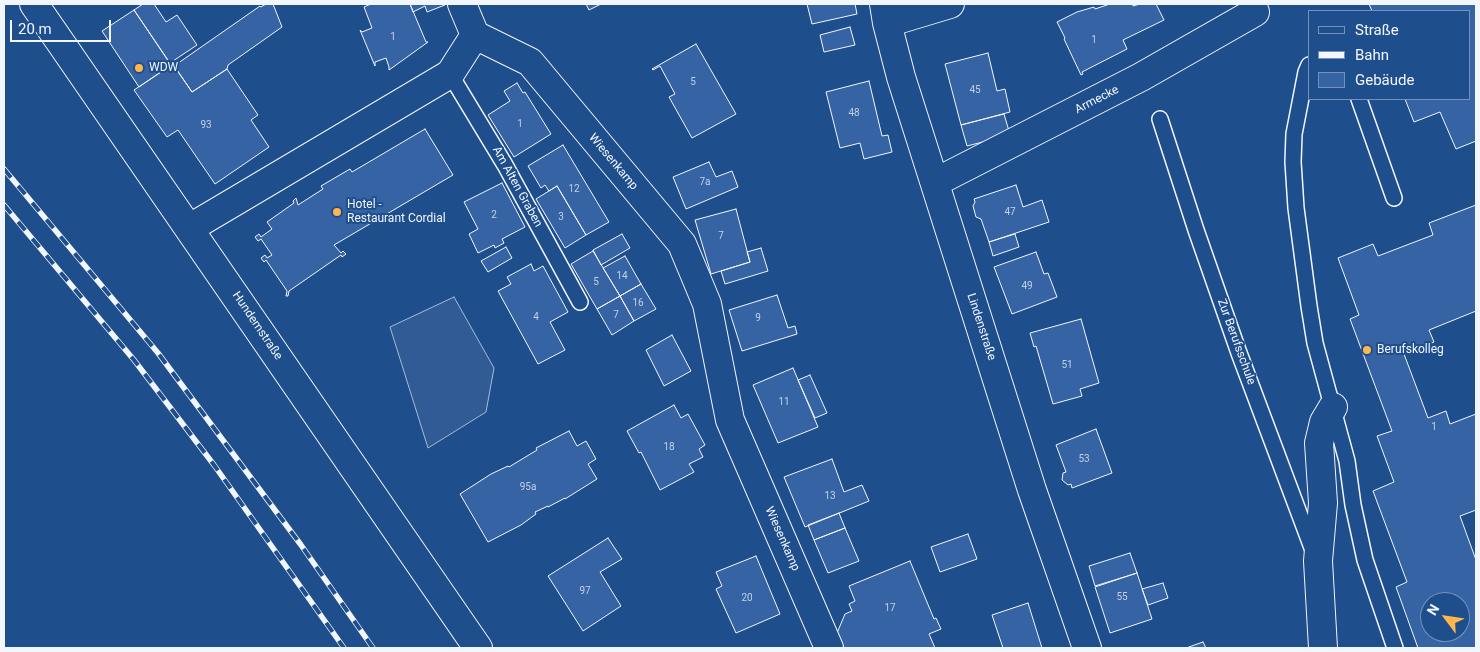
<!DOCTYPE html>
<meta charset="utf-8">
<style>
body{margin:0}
#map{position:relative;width:1480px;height:652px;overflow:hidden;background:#1f4e8c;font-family:Roboto,sans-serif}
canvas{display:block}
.frame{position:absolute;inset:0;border:5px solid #f2f6ff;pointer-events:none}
.legend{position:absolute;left:1308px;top:10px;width:162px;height:90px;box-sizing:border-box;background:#1f4e8c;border:1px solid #7391ba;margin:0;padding:6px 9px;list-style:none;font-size:15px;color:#f2f6ff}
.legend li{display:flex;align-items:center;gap:10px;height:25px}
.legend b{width:25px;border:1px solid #7391ba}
.north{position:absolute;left:1420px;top:592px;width:50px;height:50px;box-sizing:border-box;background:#1f4e8c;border:1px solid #7391ba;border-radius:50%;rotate:301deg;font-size:14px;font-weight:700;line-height:20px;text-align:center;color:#f2f6ff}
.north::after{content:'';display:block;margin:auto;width:18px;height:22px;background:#ffb74d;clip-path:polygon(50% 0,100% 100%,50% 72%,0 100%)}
.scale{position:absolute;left:10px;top:20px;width:101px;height:22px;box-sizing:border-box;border:2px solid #f2f6ff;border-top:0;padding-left:6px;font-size:15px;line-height:18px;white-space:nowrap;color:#f2f6ff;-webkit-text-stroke:4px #1f4e8c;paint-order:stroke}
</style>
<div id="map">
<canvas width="1480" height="652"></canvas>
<div class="frame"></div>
<ul class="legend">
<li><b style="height:6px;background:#1f4e8c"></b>Straße</li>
<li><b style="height:6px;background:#f2f6ff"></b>Bahn</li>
<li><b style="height:14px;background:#3563a3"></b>Gebäude</li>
</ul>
<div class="north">N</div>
<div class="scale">20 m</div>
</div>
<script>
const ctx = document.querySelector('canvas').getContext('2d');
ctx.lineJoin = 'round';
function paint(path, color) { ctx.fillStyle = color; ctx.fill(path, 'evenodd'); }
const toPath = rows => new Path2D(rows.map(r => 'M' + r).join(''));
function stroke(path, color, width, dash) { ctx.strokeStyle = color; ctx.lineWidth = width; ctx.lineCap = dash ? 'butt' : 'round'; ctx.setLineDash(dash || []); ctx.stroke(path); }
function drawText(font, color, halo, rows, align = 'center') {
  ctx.font = font + ' Roboto,sans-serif'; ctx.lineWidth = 4; ctx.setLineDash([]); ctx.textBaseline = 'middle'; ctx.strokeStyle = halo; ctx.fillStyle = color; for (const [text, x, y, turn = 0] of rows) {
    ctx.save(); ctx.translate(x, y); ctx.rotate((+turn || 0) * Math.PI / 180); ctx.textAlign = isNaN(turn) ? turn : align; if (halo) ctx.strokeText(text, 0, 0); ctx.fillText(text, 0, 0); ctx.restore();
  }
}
const built = toPath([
 [454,297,494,368,486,412,428,448,390,327,454,297]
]);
const building = toPath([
 [143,4,154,4,166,22,177,15,197,45,170,63,134,10,143,4],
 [266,4,273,4,282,27,228,65,227,69,192,92,174,66,260,6,261,7,266,4],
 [371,4,410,4,426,42,428,42,389,70,389,67,386,58,375,62,375,66,360,30,362,32,372,28,364,7,371,4],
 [410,4,445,4,445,5,427,12,425,6,413,12,410,4],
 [586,4,601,4,589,10,586,4],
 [807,4,855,4,857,14,812,24,807,4],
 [1110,4,1133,4,1133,6,1140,4,1156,4,1164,20,1123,40,1127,49,1082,72,1083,74,1081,75,1064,39,1065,38,1057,22,1077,12,1094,7,1095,9,1110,4],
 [1369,4,1476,4,1476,141,1456,149,1440,112,1414,122,1405,99,1469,99,1469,11,1372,11,1369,4],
 [134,10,171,65,139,87,102,31,134,10],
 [850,27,855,45,824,52,820,35,850,27],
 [696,44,736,114,692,138,669,97,675,94,660,66,653,70,652,69,696,44],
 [988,53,997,91,1005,89,1010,112,961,125,945,64,988,53],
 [173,64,192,92,227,69,258,115,251,120,269,147,215,184,178,130,167,137,134,90,173,64],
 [869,81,882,136,888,135,892,152,864,159,860,143,840,148,826,92,869,81],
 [517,83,523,93,525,92,551,134,514,157,488,115,510,101,504,91,517,83],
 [1004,114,1009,131,1006,136,967,146,961,125,1004,114],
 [425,129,453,175,334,245,341,253,343,251,346,254,342,257,341,255,289,291,288,296,286,296,287,291,266,260,264,262,261,258,265,255,267,258,272,255,261,239,258,241,255,237,259,234,261,237,272,229,267,222,294,203,293,201,296,198,298,205,323,189,321,186,350,169,352,172,425,129],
 [563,145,609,222,586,235,557,186,549,191,545,185,541,188,528,166,563,145],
 [709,162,716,177,732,171,738,187,686,209,673,177,709,162],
 [502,183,525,227,502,239,504,243,495,248,494,245,478,253,469,234,478,229,464,202,502,183],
 [1016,185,1023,207,1042,200,1049,222,989,242,981,219,976,217,973,206,975,202,974,199,1016,185],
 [557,186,586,235,565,248,536,199,557,186],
 [1476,205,1476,311,1429,330,1434,342,1404,354,1428,418,1446,411,1450,424,1476,414,1476,510,1460,516,1476,560,1476,648,1418,648,1396,587,1407,582,1373,491,1394,482,1377,436,1392,431,1350,319,1359,315,1338,258,1373,244,1378,256,1433,235,1429,223,1476,205],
 [1430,602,1460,602,1460,632,1430,632,1430,602],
 [736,209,750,262,711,274,695,220,736,209],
 [622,234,630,248,601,265,593,250,622,234],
 [1015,234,1019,247,993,256,989,242,1015,234],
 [506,247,512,258,488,272,481,261,506,247],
 [761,248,768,271,725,284,721,271,750,262,747,252,761,248],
 [593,251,620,296,597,309,571,264,593,251],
 [1036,252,1044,274,1048,273,1057,297,1012,314,994,267,1036,252],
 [625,256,641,284,620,296,603,268,625,256],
 [531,264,534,271,543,266,568,312,550,322,565,350,538,364,498,291,511,284,507,277,531,264],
 [641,284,656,309,634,321,620,296,641,284],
 [777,295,788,328,795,326,797,334,742,351,729,310,777,295],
 [620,296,634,321,612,335,597,309,620,296],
 [1081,319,1099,383,1080,389,1082,396,1053,404,1036,346,1034,347,1030,333,1081,319],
 [672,335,691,371,664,386,646,350,672,335],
 [793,368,818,427,778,443,753,385,793,368],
 [810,375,827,413,815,418,798,380,810,375],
 [674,405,681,418,688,414,705,445,699,449,703,457,689,464,694,472,660,490,641,452,639,453,627,431,674,405],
 [1096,429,1112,473,1072,488,1071,484,1068,485,1062,480,1063,473,1066,472,1056,445,1096,429],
 [569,431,577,446,586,441,596,459,588,464,597,479,565,499,565,498,548,507,548,506,535,512,536,514,521,525,488,542,460,494,491,474,508,466,509,467,537,450,536,448,569,431],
 [832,459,844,492,862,485,869,501,805,527,784,477,832,459],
 [839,513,845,528,814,540,808,525,839,513],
 [845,528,859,561,828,573,814,540,845,528],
 [968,534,977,559,940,572,931,547,968,534],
 [608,538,622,559,600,572,621,606,583,631,548,576,608,538],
 [1130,553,1137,573,1095,586,1089,566,1130,553],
 [756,556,780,614,736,633,716,589,722,586,716,572,756,556],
 [910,561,934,619,936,618,941,629,929,634,935,648,844,648,837,633,845,614,852,611,849,604,855,601,849,586,910,561],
 [1137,573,1152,619,1110,633,1095,587,1137,573],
 [1163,583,1168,598,1148,605,1142,589,1163,583],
 [1028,603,1042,648,1003,648,992,615,1028,603],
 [1203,642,1206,648,1186,648,1203,642]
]);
const lane = toPath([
 [1309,65,1306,72,1294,134,1293,162,1296,208,1309,306,1315,343,1347,461,1353,505,1365,560,1395,648],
 [450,74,505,165,580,302],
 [1359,99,1394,198],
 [1160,119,1196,230,1239,353,1314,553]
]);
const street = toPath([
 [462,4,475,35],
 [884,4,887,23,901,77,1032,490,1087,648],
 [887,23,950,4],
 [936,182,1141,77,1255,12],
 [190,228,450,74,475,35,530,62,682,244,707,304,730,420,829,648],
 [1323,648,1318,561,1323,503,1319,443,1324,422,1333,407]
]);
const primary = toPath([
 [34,4,478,648]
]);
const rail = toPath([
 [4,169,158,353,301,545,373,648],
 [4,205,134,360,214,465,344,648]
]);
const markers = [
 [139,68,5,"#ffb74d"],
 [337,212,5,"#ffb74d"],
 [1367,350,5,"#ffb74d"]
];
const numberNames = [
 ["1",393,37],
 ["1",1094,40],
 ["5",693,82],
 ["45",975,90],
 ["48",854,113],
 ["1",520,124],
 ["93",206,125],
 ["7a",705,182],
 ["12",574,189],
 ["47",1010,212],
 ["2",494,215],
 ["3",561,217],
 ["7",721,236],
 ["14",622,276],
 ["5",596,282],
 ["49",1027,286],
 ["16",638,303],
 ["7",616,315],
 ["4",536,317],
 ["9",758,318],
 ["51",1067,365],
 ["11",784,402],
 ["1",1434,427],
 ["18",669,447],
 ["53",1084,459],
 ["95a",528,487],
 ["13",830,496],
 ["97",585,591],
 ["55",1122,597],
 ["20",747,598],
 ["17",890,608]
];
const poiNames = [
 ["WDW",149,68],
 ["Hotel -",347,205],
 ["Restaurant Cordial",347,219],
 ["Berufskolleg",1377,350]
];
const streetNames = [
 ["Armecke",1097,100,-27],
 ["Wiesenkamp",613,162,50],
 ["Am Alten Graben",517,187,61],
 ["Hundemstraße",257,326,56],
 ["Lindenstraße",981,327,72],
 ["Zur Berufsschule",1236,342,70],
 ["Wiesenkamp",782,539,66]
];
paint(built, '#305b95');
stroke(built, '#a8bbd7', 1);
paint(building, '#3563a3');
stroke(building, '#f2f6ff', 1);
stroke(lane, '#f2f6ff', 18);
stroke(street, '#f2f6ff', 30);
stroke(primary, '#f2f6ff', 30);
stroke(lane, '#1f4e8c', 15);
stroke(street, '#1f4e8c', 28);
stroke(primary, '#1f4e8c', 28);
stroke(rail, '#f2f6ff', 5.5);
stroke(rail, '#1f4e8c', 4, [11]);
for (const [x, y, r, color] of markers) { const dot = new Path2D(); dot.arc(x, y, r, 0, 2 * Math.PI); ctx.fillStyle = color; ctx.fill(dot); stroke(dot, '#1f4e8c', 2); }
drawText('10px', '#c3d1e8', null, numberNames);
drawText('12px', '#f2f6ff', '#1f4e8c', poiNames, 'left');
drawText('12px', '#f2f6ff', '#1f4e8c', streetNames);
</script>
